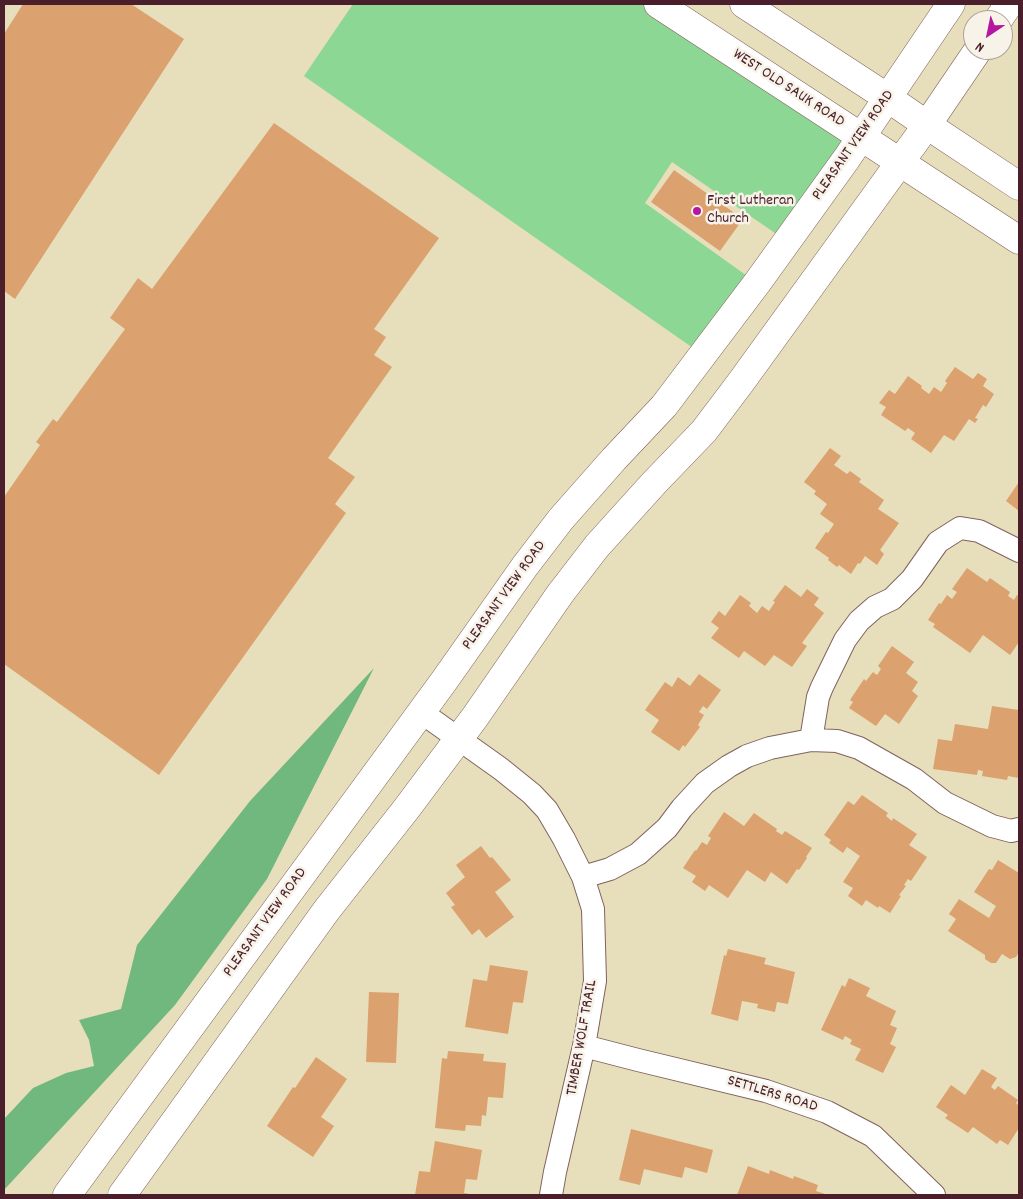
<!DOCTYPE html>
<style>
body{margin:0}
#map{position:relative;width:1023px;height:1199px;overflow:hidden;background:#e7dfbb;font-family:Dekko,sans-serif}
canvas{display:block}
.frame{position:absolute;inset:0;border:5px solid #4a1f2b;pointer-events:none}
.north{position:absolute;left:963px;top:10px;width:50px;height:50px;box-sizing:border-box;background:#f7f3e8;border:1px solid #b29e9c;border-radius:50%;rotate:214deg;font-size:14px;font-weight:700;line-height:20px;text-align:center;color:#4a1f2b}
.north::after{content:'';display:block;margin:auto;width:18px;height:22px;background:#b5179e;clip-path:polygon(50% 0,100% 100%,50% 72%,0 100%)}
</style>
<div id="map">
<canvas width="1023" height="1199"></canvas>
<div class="frame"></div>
<div class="north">N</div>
</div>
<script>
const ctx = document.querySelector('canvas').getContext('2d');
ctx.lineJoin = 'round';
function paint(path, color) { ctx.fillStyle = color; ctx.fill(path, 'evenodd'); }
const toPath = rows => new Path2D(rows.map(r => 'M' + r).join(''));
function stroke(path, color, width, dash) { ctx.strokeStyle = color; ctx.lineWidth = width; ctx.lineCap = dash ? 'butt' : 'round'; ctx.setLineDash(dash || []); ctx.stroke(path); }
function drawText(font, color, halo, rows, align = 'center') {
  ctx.font = font + ' Dekko,sans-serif'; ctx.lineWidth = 5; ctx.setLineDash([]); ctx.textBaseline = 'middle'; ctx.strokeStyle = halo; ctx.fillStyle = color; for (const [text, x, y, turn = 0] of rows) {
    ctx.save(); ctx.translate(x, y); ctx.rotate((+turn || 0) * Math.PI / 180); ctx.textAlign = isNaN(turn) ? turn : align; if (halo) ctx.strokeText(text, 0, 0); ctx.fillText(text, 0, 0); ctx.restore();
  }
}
const green = toPath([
 [353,4,658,4,861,137,788,242,672,162,645,203,757,283,703,355,304,76]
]);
const forest = toPath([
 [374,668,267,879,175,1005,4,1190,4,1119,33,1088,66,1073,94,1066,89,1040,79,1020,121,1009,137,945,250,801]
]);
const building = toPath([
 [23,4,131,4,184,39,15,299,4,291,4,34],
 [274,123,439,238,374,329,386,337,374,355,392,367,328,458,355,477,335,504,346,513,159,775,4,664,4,497,40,445,36,442,53,419,57,422,125,329,110,318,138,278,152,289],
 [674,170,743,219,720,251,651,202],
 [955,367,973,379,978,373,987,379,983,386,994,394,986,407,983,405,975,418,978,419,975,423,969,419,954,441,944,435,931,453,911,439,915,433,908,428,905,431,881,415,886,407,879,403,889,390,895,394,908,376,922,386,921,388,929,394,934,387,941,392,947,383,945,381],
 [830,448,841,456,834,465,847,474,850,471,861,479,859,482,884,500,878,509,899,523,880,550,884,554,877,565,865,556,860,564,858,563,851,574,839,565,837,567,828,560,829,558,815,548,826,532,828,533,834,524,820,514,827,504,814,494,816,491,804,482],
 [1019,482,1019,511,1006,501],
 [967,568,987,582,990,578,1010,592,1008,596,1014,600,1017,595,1019,596,1019,642,1010,655,983,635,970,653,933,627,935,624,928,620,939,603,941,604,947,595,952,599,957,592,952,589],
 [785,585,801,597,807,589,819,598,814,605,824,613,802,643,807,646,792,667,774,655,765,666,744,651,739,658,711,638,719,628,711,622,719,611,725,616,740,595,751,603,749,606,757,613,762,606,769,611,775,602,773,601],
 [892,646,914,662,906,673,918,682,912,691,918,696,899,724,885,714,876,726,849,708,853,702,850,700,864,679,866,681,873,672,877,675,881,669,878,666],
 [699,674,721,690,707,709,703,706,699,712,704,715,698,725,700,727,685,747,683,745,679,751,651,732,659,720,645,710,665,682,672,687,678,677,690,686],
 [992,706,1019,710,1019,778,1008,776,1007,780,982,776,983,771,978,770,977,775,933,769,938,739,952,741,955,724,988,729],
 [862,795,888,813,886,816,892,821,893,818,917,834,909,845,927,857,911,881,908,879,904,885,906,886,899,895,901,896,890,913,879,906,878,908,866,900,862,906,848,896,853,888,843,882,860,856,847,847,843,853,829,843,831,840,824,835,848,801,854,805],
 [724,812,744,826,754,813,777,829,776,831,782,835,785,831,812,848,806,857,807,858,799,870,797,869,787,884,771,872,765,882,747,870,728,898,709,885,705,891,692,882,696,876,683,868,695,850,696,851,702,842,707,845,711,838,708,836],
 [481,846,490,858,492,857,511,880,495,892,514,917,486,938,479,929,472,935,451,907,455,905,446,893,465,877,456,865],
 [998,860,1019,873,1019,952,1016,957,1010,959,1002,954,996,963,991,963,985,959,985,955,948,931,956,919,949,914,959,899,989,918,996,906,974,892,989,869,992,870],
 [728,949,766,958,764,964,795,972,788,1004,777,1002,775,1012,757,1008,758,1004,742,1001,738,1021,711,1014,724,955,726,956],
 [490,965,528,971,523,1003,513,1002,508,1034,465,1027,473,979,487,981],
 [849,978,870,988,866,996,896,1011,890,1025,897,1028,890,1044,896,1047,883,1073,855,1060,861,1049,850,1044,852,1040,845,1036,843,1040,821,1030,842,985,845,987],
 [369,992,399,993,396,1063,366,1062],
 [448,1051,484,1054,483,1061,506,1063,503,1098,488,1097,486,1116,482,1115,481,1126,466,1125,465,1131,435,1128,442,1058,447,1059],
 [316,1057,347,1079,321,1117,334,1126,313,1157,267,1126,293,1087,295,1088],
 [982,1069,997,1078,991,1087,995,1090,998,1086,1018,1100,1016,1103,1019,1106,1019,1128,1008,1145,1000,1140,997,1144,973,1127,968,1133,945,1118,948,1115,936,1107,951,1085,965,1095],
 [631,1129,713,1150,707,1173,685,1167,682,1178,644,1169,640,1185,619,1180],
 [435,1141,482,1150,477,1180,466,1179,464,1193,470,1194,470,1195,415,1195,419,1171,430,1172],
 [748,1166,769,1174,770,1170,793,1179,794,1176,818,1185,816,1191,828,1195,737,1195]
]);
const minor = toPath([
 [1019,551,979,531,960,528,938,542,912,579,892,599,875,607,859,621,845,640,822,687,818,697,811,740,837,741,859,748,914,779,945,803,992,826,1011,831,1019,829],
 [421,712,501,769,532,794,547,810,564,839,583,877,593,909,595,981,584,1046,555,1172,551,1195],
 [583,877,610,869,638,854,667,828,682,808,705,783,729,766,747,756,770,748,811,740],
 [584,1046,638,1060,766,1091,827,1112,873,1136,934,1195]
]);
const tertiary = toPath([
 [658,4,1019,240],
 [744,4,888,98,927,125,1019,186]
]);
const secondary = toPath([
 [998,20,1009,4],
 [67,1195,444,681,525,566,561,519,614,459,664,406,757,283,847,158,951,4],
 [122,1195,326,911,407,808,475,717,560,594,597,546,654,483,704,431,741,382,927,125,978,50]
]);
const markers = [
 [697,211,5,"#b5179e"]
];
const streetNames = [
 ["WEST OLD SAUK ROAD",788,89,33],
 ["PLEASANT VIEW ROAD",854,146,-55],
 ["PLEASANT VIEW ROAD",505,596,-54],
 ["PLEASANT VIEW ROAD",266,923,-54],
 ["TIMBER WOLF TRAIL",583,1038,-80],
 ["SETTLERS ROAD",772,1095,17]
];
const poiNames = [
 ["First Lutheran",707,202],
 ["Church",707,220]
];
paint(green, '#8cd794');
paint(forest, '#71b87e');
paint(building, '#dba16f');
stroke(minor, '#81625d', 24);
stroke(tertiary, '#81625d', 29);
stroke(secondary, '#81625d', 29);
stroke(minor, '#fff', 22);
stroke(tertiary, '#fff', 28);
stroke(secondary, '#fff', 28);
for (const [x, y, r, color] of markers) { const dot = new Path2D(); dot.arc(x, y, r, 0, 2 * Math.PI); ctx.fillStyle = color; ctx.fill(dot); stroke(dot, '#f7f3e8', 2); }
drawText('16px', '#4a1f2b', '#f7f3e8', streetNames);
drawText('16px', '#4a1f2b', '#f7f3e8', poiNames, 'left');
</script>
